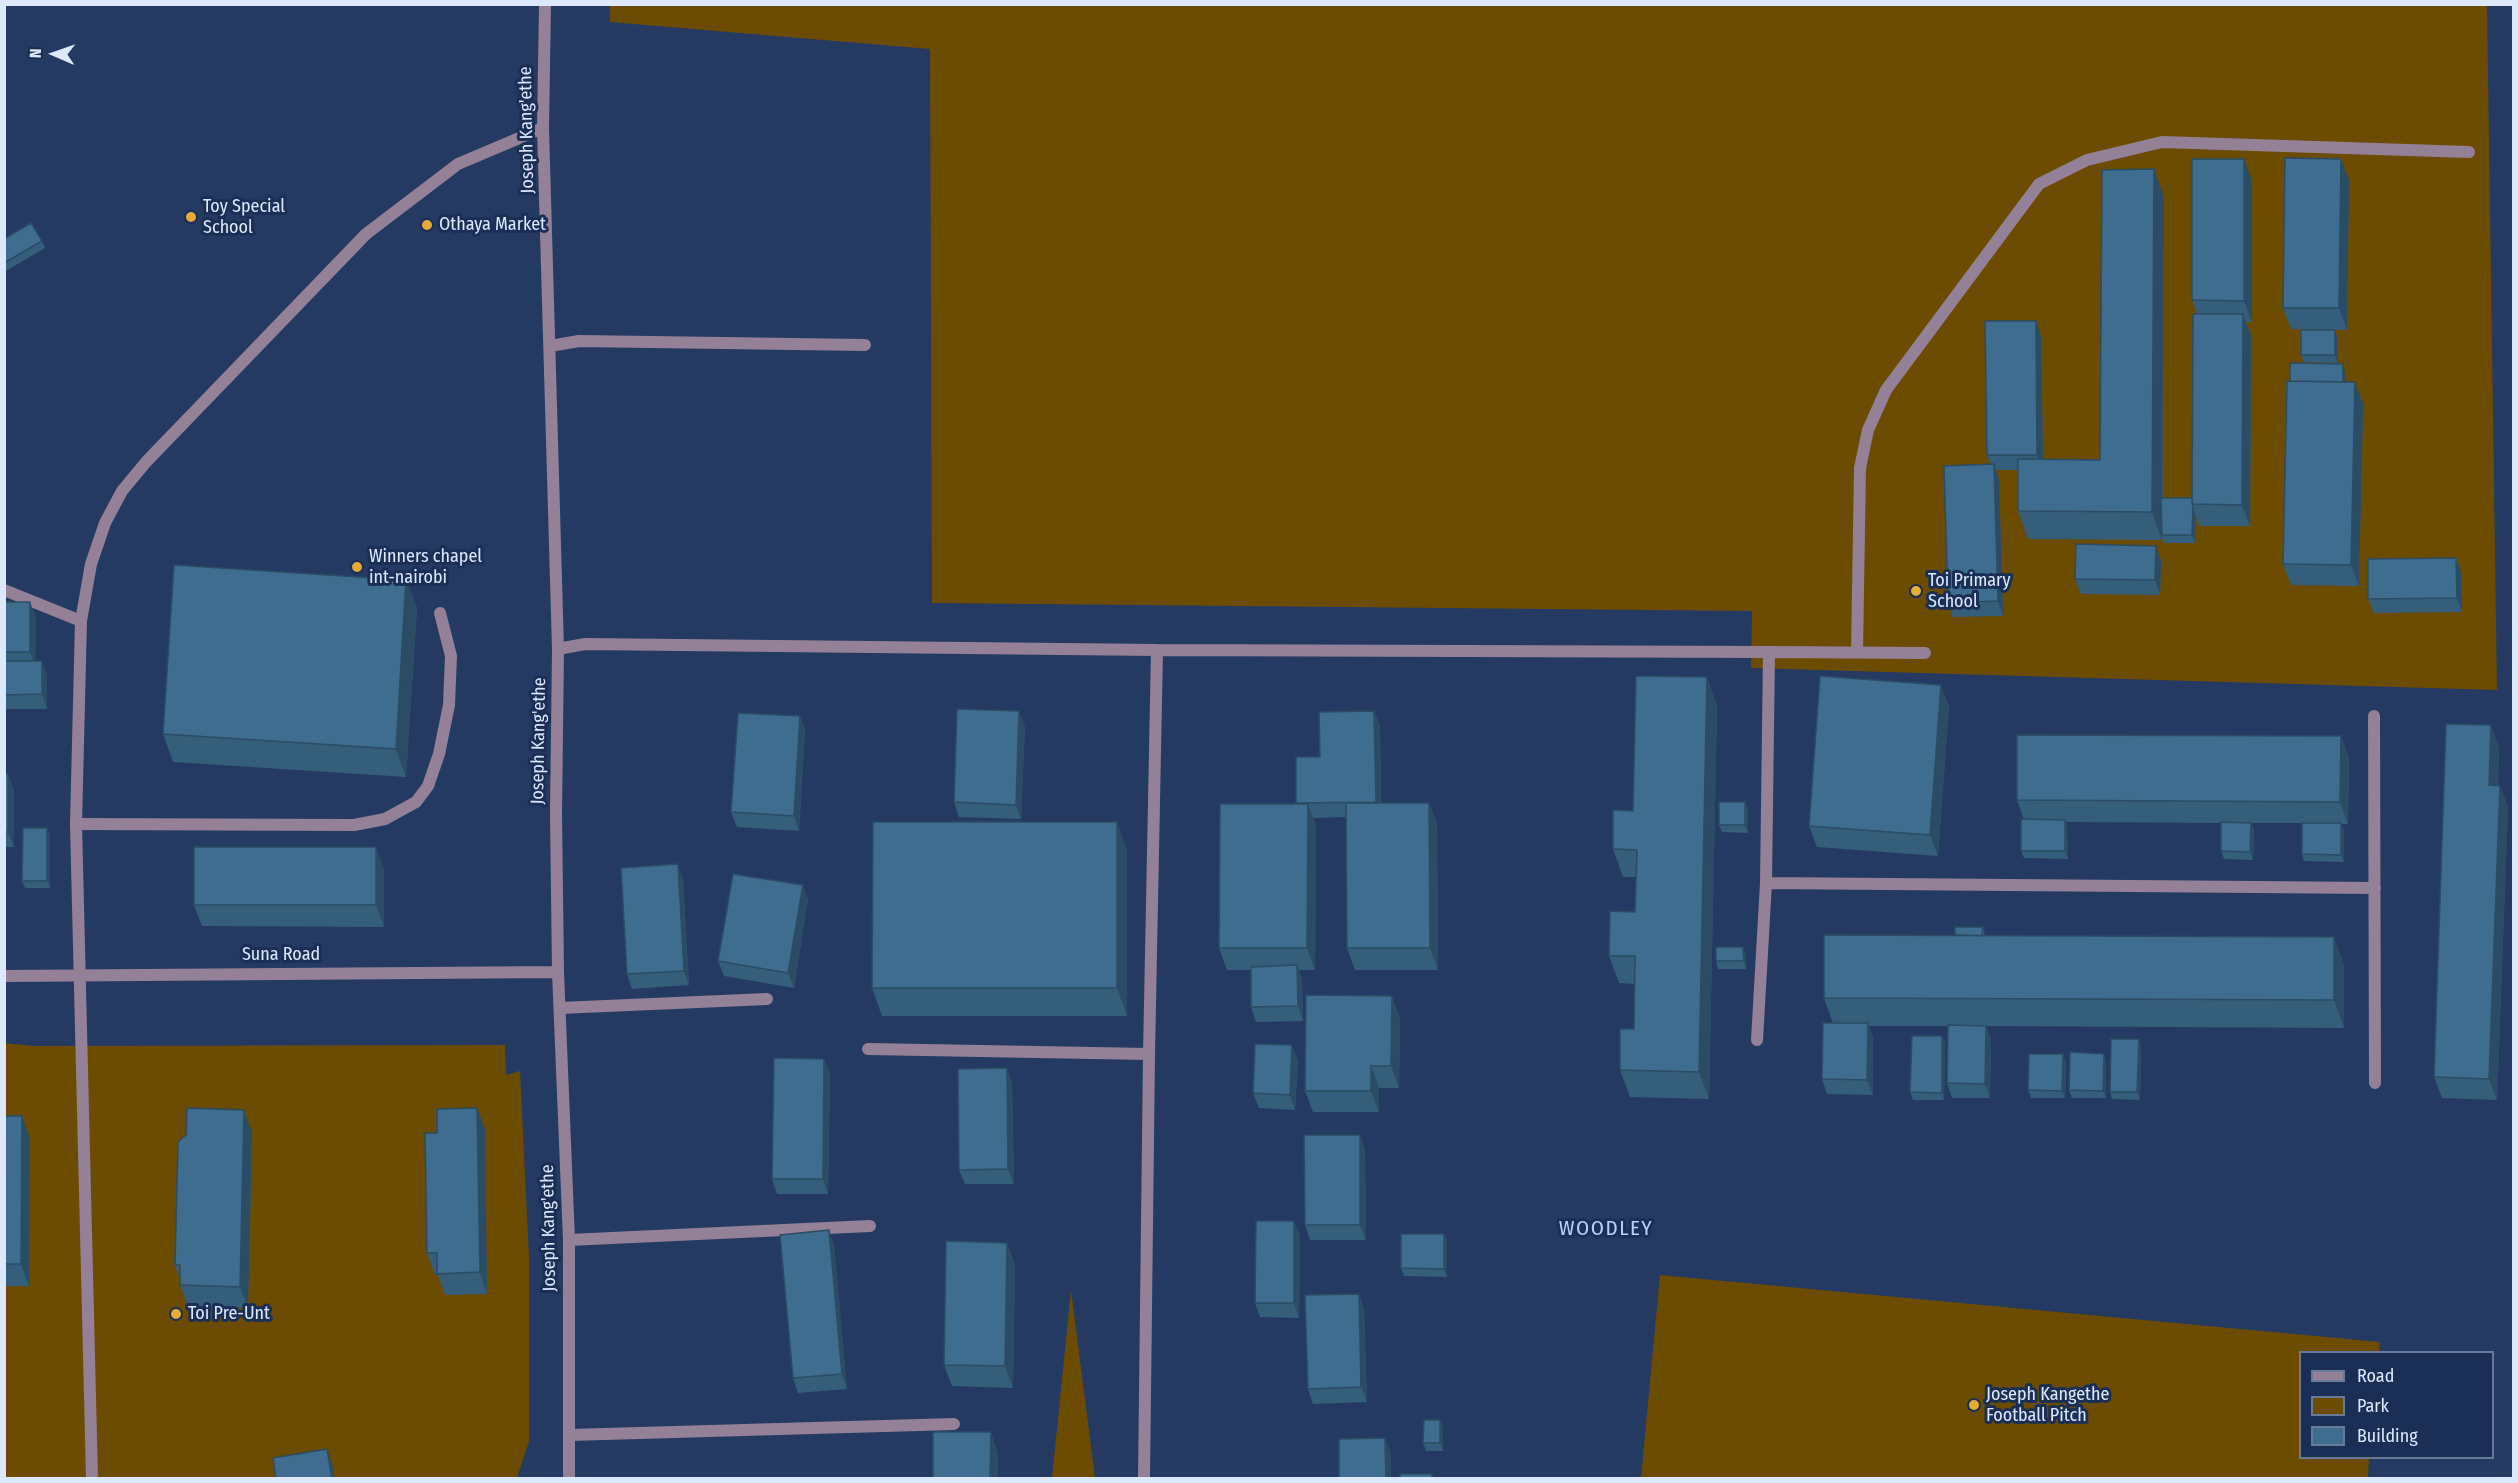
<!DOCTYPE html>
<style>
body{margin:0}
#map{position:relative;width:2518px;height:1483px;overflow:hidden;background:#253a62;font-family:"Fira Sans Condensed",sans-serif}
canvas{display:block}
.frame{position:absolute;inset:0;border:6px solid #dde8fc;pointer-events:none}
.legend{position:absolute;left:2299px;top:1351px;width:195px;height:108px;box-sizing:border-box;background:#1b2f56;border:2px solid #697998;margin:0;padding:8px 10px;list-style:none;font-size:18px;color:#dde8fc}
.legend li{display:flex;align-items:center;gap:12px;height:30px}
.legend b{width:30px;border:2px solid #697998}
.north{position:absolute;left:24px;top:24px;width:60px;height:60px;-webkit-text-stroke:4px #1b2f56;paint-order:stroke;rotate:272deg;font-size:16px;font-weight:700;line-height:24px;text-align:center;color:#dde8fc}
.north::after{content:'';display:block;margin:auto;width:21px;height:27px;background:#dde8fc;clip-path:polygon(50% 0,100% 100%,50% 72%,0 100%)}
</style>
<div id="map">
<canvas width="2518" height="1483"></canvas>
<div class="frame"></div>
<ul class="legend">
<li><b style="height:8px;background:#948097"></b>Road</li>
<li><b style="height:16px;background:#6b4c00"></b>Park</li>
<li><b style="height:16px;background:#3e6d8f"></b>Building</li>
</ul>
<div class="north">N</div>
</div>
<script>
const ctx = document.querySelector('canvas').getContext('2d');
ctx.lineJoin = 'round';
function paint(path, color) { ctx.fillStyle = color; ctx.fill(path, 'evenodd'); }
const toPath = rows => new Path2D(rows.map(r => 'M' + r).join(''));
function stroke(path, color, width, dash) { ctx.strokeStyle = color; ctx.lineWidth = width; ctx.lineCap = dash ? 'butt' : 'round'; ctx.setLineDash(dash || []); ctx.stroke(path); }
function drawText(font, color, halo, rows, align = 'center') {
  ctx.font = font + ' "Fira Sans Condensed",sans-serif'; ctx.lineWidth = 6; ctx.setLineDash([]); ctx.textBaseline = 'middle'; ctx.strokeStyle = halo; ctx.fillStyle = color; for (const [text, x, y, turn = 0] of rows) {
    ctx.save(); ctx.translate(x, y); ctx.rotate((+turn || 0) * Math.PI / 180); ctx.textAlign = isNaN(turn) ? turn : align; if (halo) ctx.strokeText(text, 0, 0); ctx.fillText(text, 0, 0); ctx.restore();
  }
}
const green = toPath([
 [610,4,2487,5,2497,690,1751,668,1752,611,932,603,930,49,610,22],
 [4,1043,33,1046,505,1045,506,1075,520,1071,529,1258,529,1441,517,1478,5,1478],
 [1660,1275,2380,1342,2379,1352,2300,1352,2300,1458,2369,1458,2368,1478,1641,1478],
 [1071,1290,1095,1478,1052,1478]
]);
const service = toPath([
 [550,346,579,341,865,345],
 [1857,652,1860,468,1868,430,1886,390,2039,184,2087,160,2162,142,2469,152],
 [76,824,354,825,385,819,416,802,428,786,439,754,449,705,451,656,440,613],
 [560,1008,767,999]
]);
const minor = toPath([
 [4,590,81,621],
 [558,649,585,644,1157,650,1769,652,1766,883,1757,1040],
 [1769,652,1925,653],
 [2374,716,2375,1083],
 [1766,883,2375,888],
 [868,1049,1149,1054],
 [569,1240,870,1226],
 [569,1435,954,1424],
 [92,1478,76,824,81,621,91,564,105,523,122,491,146,462,366,234,458,164,543,128],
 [1144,1478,1149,1054,1157,650]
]);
const tertiary = toPath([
 [545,4,543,128,558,649,556,813,558,972,569,1240,569,1478],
 [4,976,558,972]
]);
const wall = toPath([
 [2349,180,2347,330,2291,329,2283,308],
 [2252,181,2252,322,2246,322,2251,336,2250,526,2199,526,2195,514,2195,543,2164,543,2162,537,2162,540,2028,539,2018,511,2018,470,1996,470,1999,479,2003,616,1953,617,1948,603,1990,464,1987,455,2041,336,2043,459,2100,460,2164,197,2163,498,2192,498,2197,314,2192,300],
 [4,239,42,241,45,248,4,272],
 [2337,337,2338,363,2304,362,2301,355],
 [2345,371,2345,382,2355,382,2363,404,2359,586,2291,585,2283,564,2290,381],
 [2456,558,2461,573,2462,612,2374,613,2368,599],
 [2161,560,2160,595,2081,594,2075,579],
 [406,580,417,608,406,777,173,762,163,734],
 [4,602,36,617,35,661,42,661,47,676,47,709,4,709],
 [1717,705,1709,1099,1630,1097,1620,1070,1634,1029,1635,984,1619,983,1609,956,1635,912,1636,877,1623,877,1613,849,1633,811],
 [1949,706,1938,856,1817,847,1809,826],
 [1374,711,1380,726,1381,803,1429,803,1437,824,1438,970,1355,970,1347,948,1346,817,1313,818,1316,826,1315,970,1299,970,1302,980,1303,1021,1256,1022,1251,1007,1251,970,1227,970,1219,948,1297,804,1296,803,1320,757],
 [800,716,805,731,799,831,737,827,731,812],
 [1025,726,1021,819,959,817,954,802],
 [2499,747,2498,786,2500,786,2508,807,2497,1100,2442,1098,2434,1077],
 [2349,757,2348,824,2341,824,2344,831,2344,862,2304,861,2302,854,2302,823,2251,823,2254,830,2253,860,2224,859,2221,851,2221,823,2065,822,2067,827,2068,859,2024,858,2021,851,2024,820,2017,800],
 [4,774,14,789,14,847,4,847],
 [1748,809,1748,833,1722,832,1719,825],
 [47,828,50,836,50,888,25,888,22,881],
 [1127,850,1127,1016,882,1016,872,988],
 [384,869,384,927,202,926,194,905],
 [683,879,689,985,632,989,627,974],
 [808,899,794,988,724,976,718,961],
 [1983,927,1985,936,2344,964,2344,1028,1986,1026,1991,1040,1990,1098,1952,1098,1947,1083,1948,1026,1869,1026,1873,1038,1873,1095,1827,1094,1822,1079,1833,1023,1824,998,1955,935],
 [1746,955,1746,969,1718,969,1716,961],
 [1400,1018,1399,1088,1379,1088,1379,1112,1313,1112,1305,1091],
 [1942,1036,1945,1043,1944,1100,1913,1100,1910,1092],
 [2139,1039,2141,1047,2140,1100,2112,1099,2110,1092],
 [2063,1054,2066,1062,2065,1098,2031,1098,2028,1090],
 [1298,1060,1295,1110,1259,1108,1253,1093],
 [2106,1061,2106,1098,2072,1098,2069,1090],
 [830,1073,828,1194,777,1194,772,1179],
 [1012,1082,1014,1184,965,1184,959,1170],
 [4,1116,30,1138,29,1286,4,1286],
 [485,1129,487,1294,445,1295,438,1275,435,1275,427,1253],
 [252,1132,248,1308,188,1307,180,1285,180,1280,175,1265],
 [1360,1135,1365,1150,1366,1240,1310,1240,1305,1225],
 [1444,1234,1447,1241,1447,1277,1404,1276,1401,1268],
 [1300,1235,1299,1318,1260,1317,1255,1303],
 [834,1245,847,1389,798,1393,793,1378],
 [1015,1264,1013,1388,952,1386,944,1365],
 [1364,1308,1367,1402,1313,1404,1308,1389],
 [1440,1420,1443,1427,1443,1451,1426,1451,1423,1443]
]);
const shadedWall = toPath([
 [2244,159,2252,181,2252,322,2244,301],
 [2341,159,2349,180,2347,330,2339,308],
 [2154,169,2164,197,2162,535,2162,540,2152,512],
 [2243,314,2251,336,2250,526,2242,505],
 [2036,321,2041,336,2043,469,2037,455],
 [2335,330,2337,337,2338,363,2335,355],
 [2343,364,2345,371,2345,400,2342,393],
 [2355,382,2363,404,2359,586,2351,565],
 [1994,464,1999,479,2003,616,1998,601],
 [2193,507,2195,514,2195,543,2192,535],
 [2156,546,2161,560,2160,595,2155,580],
 [2456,558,2461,573,2462,612,2457,598],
 [406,580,417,608,406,777,396,749],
 [30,602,36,617,35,667,30,652],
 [42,661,47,676,47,709,42,694],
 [1707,677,1717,705,1709,1099,1699,1072],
 [1941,685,1949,706,1938,856,1930,835],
 [1019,711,1025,726,1021,819,1016,805],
 [1374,711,1380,726,1381,817,1376,802],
 [800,716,805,731,799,831,794,816],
 [2491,725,2499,747,2497,807,2489,785],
 [2341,736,2349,757,2348,824,2340,802],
 [8,774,14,789,14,847,8,832],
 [2500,786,2508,807,2497,1100,2489,1079],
 [1745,802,1748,809,1748,833,1745,825],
 [1429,803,1437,824,1438,970,1430,948],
 [1308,804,1316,826,1315,970,1307,948],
 [2065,820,2067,827,2068,859,2065,851],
 [1117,822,1127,850,1127,1016,1117,988],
 [2251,823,2254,830,2253,860,2250,852],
 [2341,823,2344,831,2344,862,2341,855],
 [47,828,50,836,50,888,47,881],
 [376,847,384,869,384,927,376,905],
 [678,864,683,879,689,985,684,971],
 [803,885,808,899,794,988,788,973],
 [2334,937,2344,964,2344,1028,2334,1000],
 [1743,947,1746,955,1746,969,1744,961],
 [1297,965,1302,980,1303,1021,1298,1006],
 [1392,996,1400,1018,1399,1088,1391,1066],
 [1868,1023,1873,1038,1873,1095,1867,1080],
 [1986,1026,1991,1040,1990,1098,1985,1084],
 [1942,1036,1945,1043,1944,1100,1942,1093],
 [2139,1039,2141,1047,2140,1100,2137,1092],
 [1292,1045,1298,1060,1295,1110,1290,1095],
 [2063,1054,2066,1062,2065,1098,2062,1091],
 [2104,1054,2106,1061,2106,1098,2103,1091],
 [824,1059,830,1073,828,1194,823,1179],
 [1371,1066,1379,1088,1379,1112,1371,1091],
 [1007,1068,1012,1082,1014,1184,1008,1169],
 [477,1108,485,1129,487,1294,480,1272],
 [244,1110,252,1132,248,1308,240,1287],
 [22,1116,30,1138,29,1286,21,1264],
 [1360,1135,1365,1150,1366,1240,1360,1225],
 [1294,1221,1300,1235,1299,1318,1294,1303],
 [829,1230,834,1245,847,1389,842,1374],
 [1444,1234,1447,1241,1447,1277,1444,1269],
 [1007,1243,1015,1264,1013,1388,1005,1366],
 [1359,1294,1364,1308,1367,1402,1361,1387],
 [1440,1420,1443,1427,1443,1451,1440,1443],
 [991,1432,998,1453,998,1479,990,1479],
 [1385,1438,1391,1452,1391,1479,1386,1479],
 [327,1449,332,1463,335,1479,332,1479]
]);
const building = toPath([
 [2285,158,2341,159,2339,308,2283,308,2285,158],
 [2192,159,2244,159,2244,301,2192,300,2192,159],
 [2154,169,2152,512,2018,511,2018,459,2100,460,2102,170,2154,169],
 [31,223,42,241,4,263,4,239,31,223],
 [2193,314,2243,314,2242,505,2192,504,2193,314],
 [1985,321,2036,321,2037,455,1987,455,1985,321],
 [2301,330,2335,330,2335,355,2301,355,2301,330],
 [2290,363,2343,364,2343,382,2290,381,2290,363],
 [2287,381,2355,382,2351,565,2283,564,2287,381],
 [1994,464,1998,601,1948,603,1944,466,1994,464],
 [2161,498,2192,498,2193,507,2192,535,2162,535,2161,498],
 [2076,544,2156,546,2155,580,2075,579,2076,544],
 [2456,558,2457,598,2368,599,2368,559,2456,558],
 [174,565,406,580,396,749,163,734,174,565],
 [4,602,30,602,30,652,4,652,4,602],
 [4,661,42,661,42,694,4,695,4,661],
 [1636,676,1707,677,1699,1072,1620,1070,1620,1029,1634,1029,1635,956,1609,956,1610,911,1635,912,1637,850,1613,849,1613,810,1633,811,1636,676],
 [1820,676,1941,685,1930,835,1809,826,1820,676],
 [957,709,1019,711,1016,805,954,802,957,709],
 [1374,711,1376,802,1296,803,1296,757,1320,757,1319,712,1374,711],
 [738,713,800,716,794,816,731,812,738,713],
 [2446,724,2491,725,2489,785,2500,786,2489,1079,2434,1077,2446,724],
 [2017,735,2341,736,2340,802,2017,800,2017,735],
 [4,774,8,774,8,832,4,832,4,774],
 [1719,802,1745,802,1745,825,1719,825,1719,802],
 [1346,803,1429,803,1430,948,1347,948,1346,803],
 [1220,804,1308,804,1307,948,1219,948,1220,804],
 [2021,819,2065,820,2065,851,2021,851,2021,819],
 [873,822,1117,822,1117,988,872,988,873,822],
 [2221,822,2251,823,2250,852,2221,851,2221,822],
 [2302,823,2341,823,2341,855,2302,854,2302,823],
 [23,828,47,828,47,881,22,881,23,828],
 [194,847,376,847,376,905,194,905,194,847],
 [678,864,684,971,627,974,621,868,678,864],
 [733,874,803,885,788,973,718,961,733,874],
 [1955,927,1983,927,1982,936,1955,935,1955,927],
 [1824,935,2334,937,2334,1000,1824,998,1824,935],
 [1716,947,1743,947,1744,961,1716,961,1716,947],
 [1297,965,1298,1006,1251,1007,1251,967,1297,965],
 [1306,995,1392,996,1391,1066,1371,1066,1371,1091,1305,1091,1306,995],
 [1823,1023,1868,1023,1867,1080,1822,1079,1823,1023],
 [1948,1025,1986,1026,1985,1084,1947,1083,1948,1025],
 [1912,1036,1942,1036,1942,1093,1910,1092,1912,1036],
 [2111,1039,2139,1039,2137,1092,2110,1092,2111,1039],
 [1255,1044,1292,1045,1290,1095,1253,1093,1255,1044],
 [2070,1052,2104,1054,2103,1091,2069,1090,2070,1052],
 [2029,1054,2063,1054,2062,1091,2028,1090,2029,1054],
 [774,1058,824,1059,823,1179,772,1179,774,1058],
 [1007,1068,1008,1169,959,1170,958,1069,1007,1068],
 [187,1108,244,1110,240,1287,180,1285,180,1265,175,1265,178,1142,186,1135,187,1108],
 [477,1108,480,1272,437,1274,437,1253,427,1253,425,1133,437,1133,437,1109,477,1108],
 [4,1116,22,1116,21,1264,4,1264,4,1116],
 [1304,1135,1360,1135,1360,1225,1305,1225,1304,1135],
 [1256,1221,1294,1221,1294,1303,1255,1303,1256,1221],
 [829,1230,842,1374,793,1378,780,1235,829,1230],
 [1401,1234,1444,1234,1444,1269,1401,1268,1401,1234],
 [946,1241,1007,1243,1005,1366,944,1365,946,1241],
 [1359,1294,1361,1387,1308,1389,1305,1295,1359,1294],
 [1424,1420,1440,1420,1440,1443,1423,1443,1424,1420],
 [933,1432,991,1432,990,1479,933,1479,933,1432],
 [1385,1438,1386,1479,1339,1479,1339,1439,1385,1438],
 [327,1449,332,1479,276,1479,273,1458,327,1449],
 [1400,1474,1432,1474,1432,1479,1400,1479,1400,1474]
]);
const markers = [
 [191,217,6,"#e5ad35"],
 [427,225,6,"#e5ad35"],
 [357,567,6,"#e5ad35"],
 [1916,591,6,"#e5ad35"],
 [176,1314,6,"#e5ad35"],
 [1974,1405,6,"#e5ad35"]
];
const streetNames = [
 ["Joseph Kang'ethe",527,130,-91],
 ["Joseph Kang'ethe",539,741,-89],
 ["Suna Road",281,955],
 ["Joseph Kang'ethe",549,1228,-91]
];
const poiNames = [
 ["Toy Special",203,207],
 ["School",203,228],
 ["Othaya Market",439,225],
 ["Winners chapel",369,557],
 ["int-nairobi",369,578],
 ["Toi Primary",1928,581],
 ["School",1928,602],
 ["Toi Pre-Unt",188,1314],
 ["Joseph Kangethe",1986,1395],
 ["Football Pitch",1986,1416]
];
const quarterNames = [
 ["WOODLEY",1606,1229]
];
paint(green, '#6b4c00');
stroke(service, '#948097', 12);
stroke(minor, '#948097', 12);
stroke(tertiary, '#948097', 12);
paint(wall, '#355e7b');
paint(shadedWall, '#2b4c64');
paint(building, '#3e6d8f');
stroke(building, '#2b4c64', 1.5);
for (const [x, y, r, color] of markers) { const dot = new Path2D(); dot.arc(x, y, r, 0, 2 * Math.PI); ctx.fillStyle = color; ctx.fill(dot); stroke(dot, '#1b2f56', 2); }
drawText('18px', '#dde8fc', '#1b2f56', streetNames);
drawText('18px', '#dde8fc', '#1b2f56', poiNames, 'left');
ctx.letterSpacing = '1.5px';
drawText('21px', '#bbd0f8', '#1b2f56', quarterNames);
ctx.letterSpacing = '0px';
</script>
